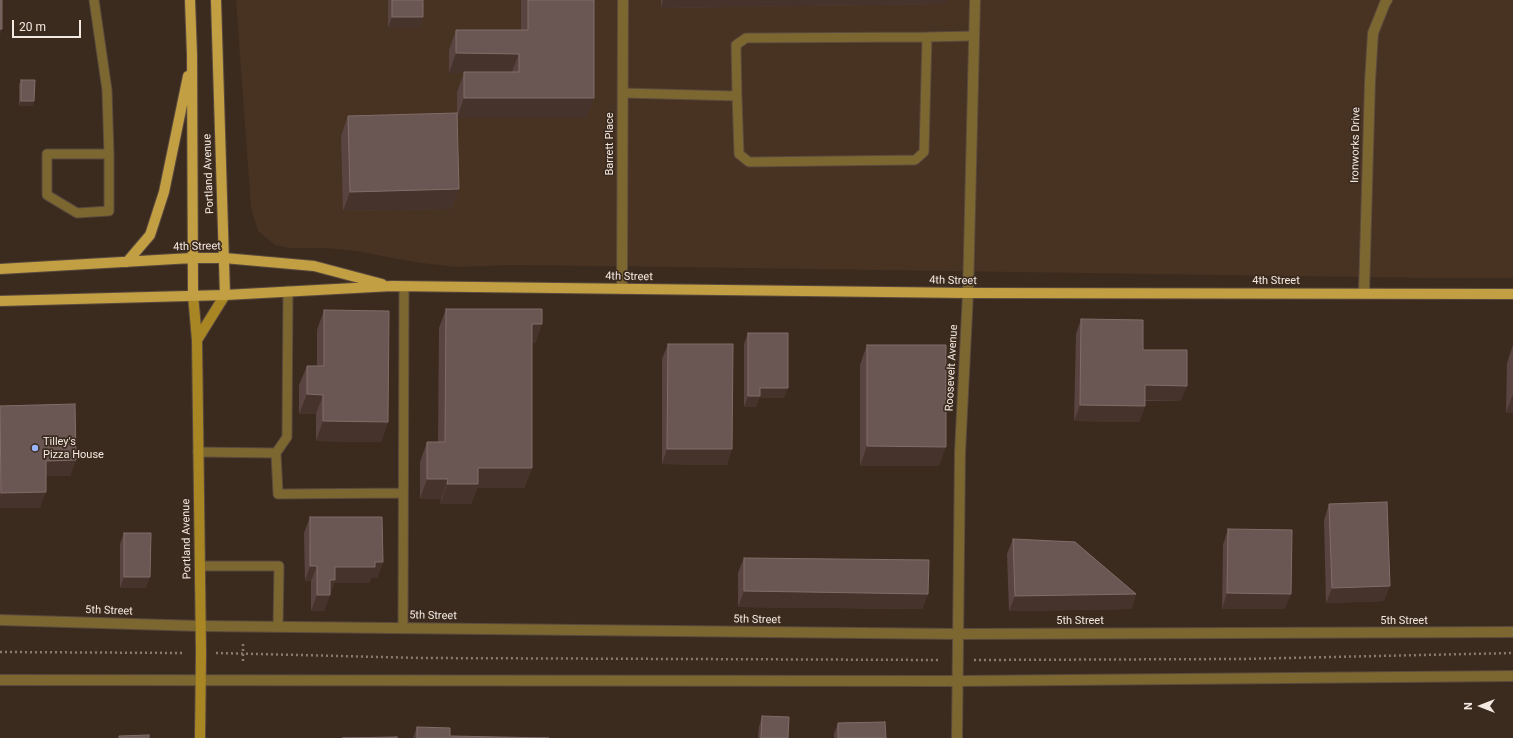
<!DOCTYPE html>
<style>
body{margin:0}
#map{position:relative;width:1513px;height:738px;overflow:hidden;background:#3b2b1f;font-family:Roboto,sans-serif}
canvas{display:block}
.north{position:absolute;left:1461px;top:686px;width:40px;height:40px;-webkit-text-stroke:3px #3b2b1f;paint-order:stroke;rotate:270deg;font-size:11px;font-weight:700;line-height:16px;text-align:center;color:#f4e9e1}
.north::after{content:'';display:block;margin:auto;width:14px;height:18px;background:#f4e9e1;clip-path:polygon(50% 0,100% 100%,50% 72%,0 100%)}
.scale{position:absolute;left:12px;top:20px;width:69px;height:18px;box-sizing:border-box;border:2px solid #f4e9e1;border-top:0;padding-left:5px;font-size:12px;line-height:14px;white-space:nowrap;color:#f4e9e1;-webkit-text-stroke:3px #3b2b1f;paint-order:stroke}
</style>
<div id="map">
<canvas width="1513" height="738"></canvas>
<div class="north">N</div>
<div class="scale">20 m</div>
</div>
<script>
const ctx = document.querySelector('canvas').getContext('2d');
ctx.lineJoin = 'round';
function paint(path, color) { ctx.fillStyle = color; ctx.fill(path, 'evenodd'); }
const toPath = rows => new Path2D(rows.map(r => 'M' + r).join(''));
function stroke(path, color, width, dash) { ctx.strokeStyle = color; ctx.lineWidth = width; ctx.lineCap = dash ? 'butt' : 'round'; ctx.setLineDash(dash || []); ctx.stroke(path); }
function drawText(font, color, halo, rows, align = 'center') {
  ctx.font = font + ' Roboto,sans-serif'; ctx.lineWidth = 3.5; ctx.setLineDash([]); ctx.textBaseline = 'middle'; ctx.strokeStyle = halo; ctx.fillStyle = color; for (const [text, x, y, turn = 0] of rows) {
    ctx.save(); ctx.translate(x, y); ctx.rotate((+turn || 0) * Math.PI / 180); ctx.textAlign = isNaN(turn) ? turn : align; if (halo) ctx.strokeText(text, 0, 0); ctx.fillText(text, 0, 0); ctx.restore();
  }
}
const built = toPath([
 [236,0,1513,0,1513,278,1426,278,671,267,513,265,456,267,414,262,356,251,325,248,289,248,275,245,258,231,251,208]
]);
const path = toPath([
 [243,644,243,663],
 [0,652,185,653],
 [216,653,422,658,941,660],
 [974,660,1241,659,1513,653]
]);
const lane = toPath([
 [94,0,107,90,109,154,109,211,77,213,47,195,47,154,109,154],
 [927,37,974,36],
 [623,93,737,96,739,154,749,162,915,160,924,152,927,37,746,38,736,45,737,96],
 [198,452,276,453,278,494,403,493],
 [276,453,287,437,288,291],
 [200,566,279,566,278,627],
 [403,628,404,286]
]);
const street = toPath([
 [622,289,623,0],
 [1364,293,1370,81,1373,33,1385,3,1387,0],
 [0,620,200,626,958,634,1513,632],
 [0,680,958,681,1513,676],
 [957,738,960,452,968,293,975,0]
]);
const secondary = toPath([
 [193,295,197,340,201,653,200,738],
 [197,340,225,295]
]);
const primary = toPath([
 [190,0,192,55,193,295],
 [216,0,225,295],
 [127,262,150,235,152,229,164,192,188,76],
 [0,269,192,258,224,258,314,266,382,284],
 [0,301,225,295,392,286,968,293,1513,294]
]);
const wall = toPath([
 [388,0,423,0,423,17,420,28,388,28],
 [521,0,594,0,594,98,586,118,457,118,457,92,464,73,449,73,449,50,456,30,521,30],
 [661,0,946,0,945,4,661,8],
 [21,80,34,101,32,106,19,106,19,85],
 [348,116,459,189,451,209,343,211,341,136],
 [446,309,542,324,535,343,532,343,532,468,524,488,477,488,471,504,440,504,441,499,420,499,420,462,427,442,438,442,439,328],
 [324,310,388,422,381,442,316,441,316,414,299,414,299,385,307,366,317,366,317,330],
 [1081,319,1143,350,1181,401,1145,401,1145,406,1139,422,1074,421,1076,334],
 [748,333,784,398,759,398,756,407,744,407,744,344],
 [668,344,727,465,662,464,662,359],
 [867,345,939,466,860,466,860,365],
 [1513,345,1513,413,1506,413,1507,363],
 [0,406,76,460,70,476,46,476,40,508,0,508],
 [1329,504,1384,601,1326,603,1324,520],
 [310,517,383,562,377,578,371,578,369,583,334,583,324,611,311,611,311,581,305,581,304,533],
 [1228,529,1285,609,1222,609,1223,545],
 [124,533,146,588,120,588,120,544],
 [1013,539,1136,594,1131,609,1009,611,1007,554],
 [744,558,928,594,922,609,738,607,738,573],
 [762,716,788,738,758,738,759,727],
 [838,723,886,738,834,738,834,734],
 [417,727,450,736,549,738,413,738]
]);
const shadedWall = toPath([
 [663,0,946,0,945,4,661,8],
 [392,17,423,17,420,28,388,28],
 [0,29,2,29,0,35],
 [456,53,519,54,511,74,464,72,464,73,449,73],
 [464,98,594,98,586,118,457,118],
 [21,101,34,101,32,106,19,106],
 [459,189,451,209,343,211,350,192],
 [532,324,542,324,535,343,525,343],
 [1145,385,1187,386,1181,401,1140,400],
 [760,388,788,388,784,398,759,398,756,407,744,407,748,396],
 [307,394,323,395,316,414,299,414],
 [1513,394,1513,413,1506,413],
 [1080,405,1145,406,1139,422,1074,421],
 [323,421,388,422,381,442,316,441],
 [867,446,946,447,939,466,860,466],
 [667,449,732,449,727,465,662,464],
 [76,460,70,476,40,476,46,461],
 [478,468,532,468,524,488,477,488,471,504,440,504,447,484],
 [427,479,448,479,441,499,420,499],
 [46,492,40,508,0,508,0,496,1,493],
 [375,562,383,562,377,578,371,578,369,583,334,583,324,611,311,611,317,595,335,567],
 [310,566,317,566,311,581,305,581],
 [124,577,150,577,146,588,120,588],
 [1390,586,1384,601,1326,603,1332,588],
 [744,591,928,594,922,609,738,607],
 [1227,593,1291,594,1285,609,1222,609],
 [1136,594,1131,609,1009,611,1015,596]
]);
const building = toPath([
 [0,0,2,0,2,29,0,29,0,0],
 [392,0,423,0,423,17,392,17,392,0],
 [528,0,594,0,594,98,464,98,464,72,519,72,519,54,456,53,456,30,528,30,528,0],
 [21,80,35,80,34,101,21,101,21,80],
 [457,113,459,189,350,192,348,116,457,113],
 [446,309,542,309,542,324,532,324,532,468,478,468,478,484,447,484,448,479,427,479,427,442,445,442,446,309],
 [324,310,389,311,388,422,323,421,323,395,307,394,307,366,324,366,324,310],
 [1081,319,1143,320,1143,350,1187,350,1187,386,1145,385,1145,406,1080,405,1081,319],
 [748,333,788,333,788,388,760,388,760,396,748,396,748,333],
 [668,344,733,344,732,449,667,449,668,344],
 [867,345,946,345,946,447,867,446,867,345],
 [75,404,76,460,46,461,46,492,1,493,0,406,75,404],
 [1387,502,1390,586,1332,588,1329,504,1387,502],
 [310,517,382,517,383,562,375,562,375,567,335,567,335,580,330,580,330,595,317,595,317,566,310,566,310,517],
 [1228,529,1292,530,1291,594,1227,593,1228,529],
 [124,533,151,533,150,577,124,577,124,533],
 [1013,539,1075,542,1136,594,1015,596,1013,539],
 [744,558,929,560,928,594,744,591,744,558],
 [762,716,789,717,788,738,761,738,762,716],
 [885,722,886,738,838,738,838,723,885,722],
 [417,727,450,728,450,736,549,738,417,738,417,727],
 [149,735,149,738,119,738,119,736,149,735],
 [397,737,397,738,342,738,397,737]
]);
const markers = [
 [35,448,4,"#9ab5fd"]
];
const streetNames = [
 ["Barrett Place",610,144,-90],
 ["Ironworks Drive",1356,145,-89],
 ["Portland Avenue",209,174,-92],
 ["4th Street",197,247,-1],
 ["4th Street",629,277,1],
 ["4th Street",953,281,1],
 ["4th Street",1276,281],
 ["Roosevelt Avenue",952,368,-87],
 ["Portland Avenue",187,539,-91],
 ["5th Street",109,611,2],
 ["5th Street",433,616,1],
 ["5th Street",757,620,1],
 ["5th Street",1080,621],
 ["5th Street",1404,621]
];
const poiNames = [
 ["Tilley's",43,442],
 ["Pizza House",43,455]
];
paint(built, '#483222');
stroke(lane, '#59493e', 11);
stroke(street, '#59493e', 12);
stroke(secondary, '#59493e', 12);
stroke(primary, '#59493e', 12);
stroke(path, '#887a70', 2.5, [2, 3]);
stroke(lane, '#7d6731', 9);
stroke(street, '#7d6731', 10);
stroke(secondary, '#a98624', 10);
stroke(primary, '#c39f43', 10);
paint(wall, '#5a4441');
paint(shadedWall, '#46332c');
paint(building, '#6a5652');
stroke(building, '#806d69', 1);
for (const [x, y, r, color] of markers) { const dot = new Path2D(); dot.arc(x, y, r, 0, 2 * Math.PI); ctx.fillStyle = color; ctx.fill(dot); stroke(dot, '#3b2b1f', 1.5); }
drawText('11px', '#f4e9e1', '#3b2b1f', streetNames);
drawText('11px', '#f4e9e1', '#3b2b1f', poiNames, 'left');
</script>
